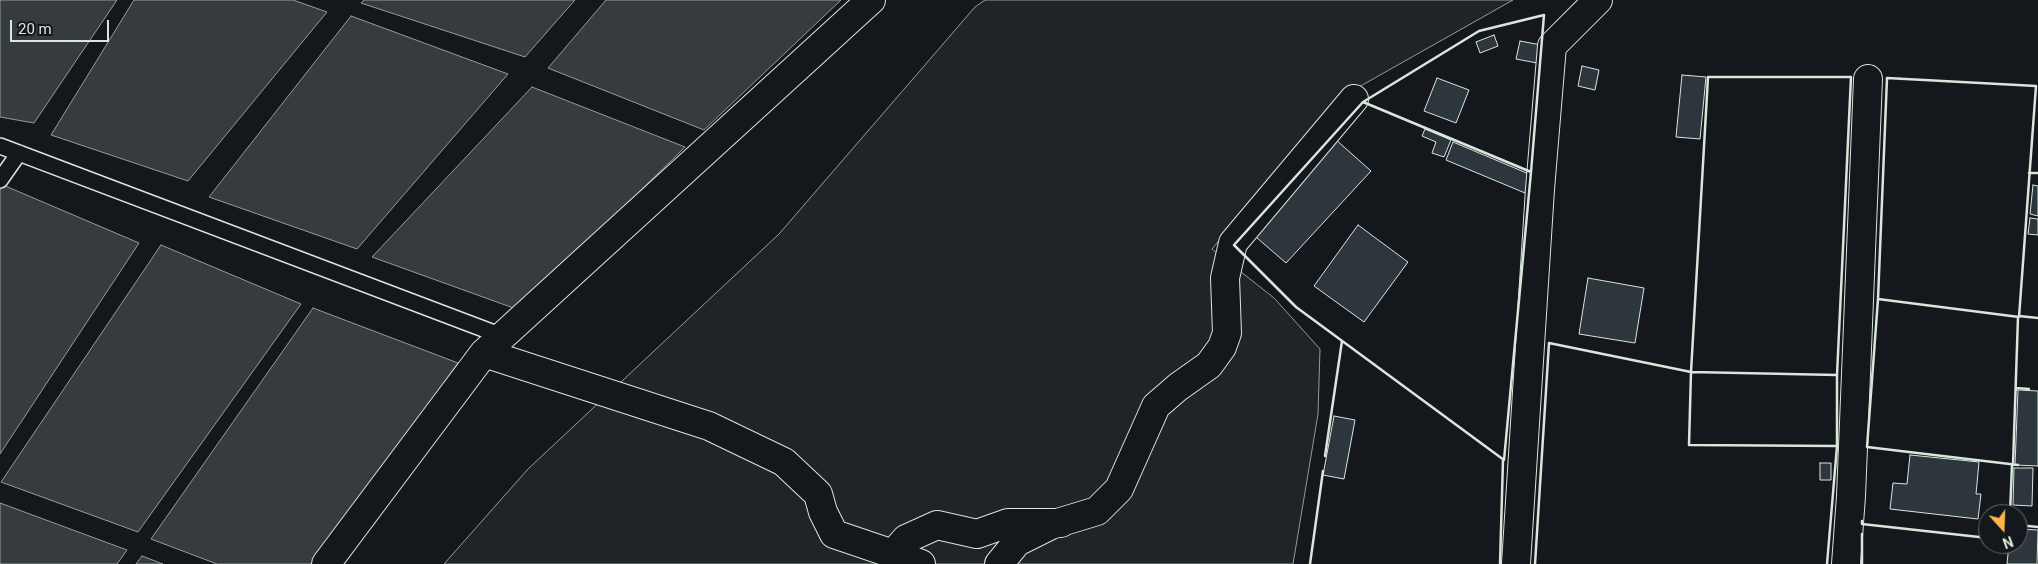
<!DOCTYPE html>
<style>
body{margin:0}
#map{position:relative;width:2038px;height:564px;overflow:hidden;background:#14181c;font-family:Roboto,sans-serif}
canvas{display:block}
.north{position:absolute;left:1978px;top:504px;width:50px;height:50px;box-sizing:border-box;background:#14181c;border:1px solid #626a69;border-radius:50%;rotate:160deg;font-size:14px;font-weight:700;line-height:20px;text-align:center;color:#d8e6dc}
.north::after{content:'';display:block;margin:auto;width:18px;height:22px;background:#ffb74d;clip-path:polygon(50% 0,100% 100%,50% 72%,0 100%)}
.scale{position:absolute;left:10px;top:20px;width:99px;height:22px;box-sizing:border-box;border:2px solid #d8e6dc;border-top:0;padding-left:6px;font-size:15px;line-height:18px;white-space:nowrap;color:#d8e6dc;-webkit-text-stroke:4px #14181c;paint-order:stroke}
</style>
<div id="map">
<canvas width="2038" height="564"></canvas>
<div class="north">N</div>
<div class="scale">20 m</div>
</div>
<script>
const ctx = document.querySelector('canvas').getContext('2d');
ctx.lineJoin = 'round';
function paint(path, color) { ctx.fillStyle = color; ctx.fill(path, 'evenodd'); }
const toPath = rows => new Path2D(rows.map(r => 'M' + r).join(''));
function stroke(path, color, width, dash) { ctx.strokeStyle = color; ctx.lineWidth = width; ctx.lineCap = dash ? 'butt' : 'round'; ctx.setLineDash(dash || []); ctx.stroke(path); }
const green = toPath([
 [985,0,1513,0,1334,101,1212,249,1274,298,1320,349,1318,414,1293,564,444,564,528,469,779,234,975,7,985,0]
]);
const water = toPath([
 [0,0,117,0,34,123,0,117,0,0],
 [134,0,293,0,327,12,188,181,51,135,134,0],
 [364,0,575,0,525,57,361,3,364,0],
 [606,0,841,0,704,130,548,68,606,0],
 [351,16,508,74,357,249,209,197,351,16],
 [532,87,685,147,519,310,372,257,532,87],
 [3,185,139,243,0,454,0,190,3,185],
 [161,245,301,304,138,532,1,482,161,245],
 [313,308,458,363,315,564,217,564,151,539,313,308],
 [0,503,127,550,117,564,0,564,0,503],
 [142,556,163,564,136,564,142,556]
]);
const building = toPath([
 [1494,35,1498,46,1480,53,1476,42,1494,35],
 [1520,41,1541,45,1537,63,1516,59,1520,41],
 [1582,66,1599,70,1595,90,1578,86,1582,66],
 [1682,75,1706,77,1700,139,1676,137,1682,75],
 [1437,78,1469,90,1456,123,1424,111,1437,78],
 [1425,129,1451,140,1444,157,1432,153,1436,142,1422,136,1425,129],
 [1335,139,1371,171,1286,263,1249,231,1335,139],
 [1453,142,1529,174,1525,193,1446,160,1453,142],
 [2033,185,2038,186,2038,216,2030,214,2033,185],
 [2030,218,2038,219,2038,235,2028,234,2030,218],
 [1358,225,1408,262,1364,322,1314,286,1358,225],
 [1588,278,1644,288,1635,343,1579,334,1588,278],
 [2018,390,2038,391,2038,466,2015,465,2018,390],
 [1334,416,1355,420,1344,479,1323,475,1334,416],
 [1910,455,1979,462,1976,494,1981,494,1978,519,1890,509,1893,483,1907,484,1910,455],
 [1820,463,1831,463,1831,480,1820,480,1820,463],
 [2014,468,2033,468,2032,506,2013,505,2014,468],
 [2018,529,2038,530,2037,564,2007,564,2009,544,2018,544,2018,529]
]);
const lane = toPath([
 [0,146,502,336],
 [0,180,19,153]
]);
const street = toPath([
 [484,353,709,426,784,462,818,494,823,512,834,534,893,554,906,539,937,525,977,534,1008,523,1061,523],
 [893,554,921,564],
 [326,564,484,353,871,0],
 [999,564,1017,542,1051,525,1097,511,1119,489,1156,406,1178,387,1209,365,1222,347,1227,333,1225,278,1233,243,1354,99],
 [1516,564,1540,189,1552,46,1598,0],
 [1846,564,1851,496,1868,79]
]);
const wall = toPath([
 [1544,15,1531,172,1363,102,1479,31,1544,15],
 [1708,77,1851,77,1837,375,1691,372,1708,77],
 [1887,78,2036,86,2019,317,1878,299,1887,78],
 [1363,102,1531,172,1504,460,1296,307,1234,245,1363,102],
 [2029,173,2038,173],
 [1879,299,1878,299,1867,447,2018,465],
 [2019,316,2038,318],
 [1691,372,1837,375,1837,446,1689,445,1691,372],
 [2016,390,2016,388,2029,389],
 [1325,456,1342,341],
 [2013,465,2018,317],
 [2010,514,2012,465],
 [1862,521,1862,524,1988,538],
 [2018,525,2038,527],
 [1310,564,1323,471],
 [1500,564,1503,460],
 [1535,564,1549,343,1691,372,1689,445,1837,446,1827,564],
 [1862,564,1862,534]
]);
paint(green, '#202428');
stroke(green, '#939e99', 1);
paint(water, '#363b3e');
stroke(water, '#939e99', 1);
paint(building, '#2c363c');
stroke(building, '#d8e6dc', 1);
stroke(lane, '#d8e6dc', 18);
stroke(street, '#d8e6dc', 30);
stroke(lane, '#14181c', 15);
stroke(street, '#14181c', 28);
stroke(wall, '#d8e6dc', 2.5);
</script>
